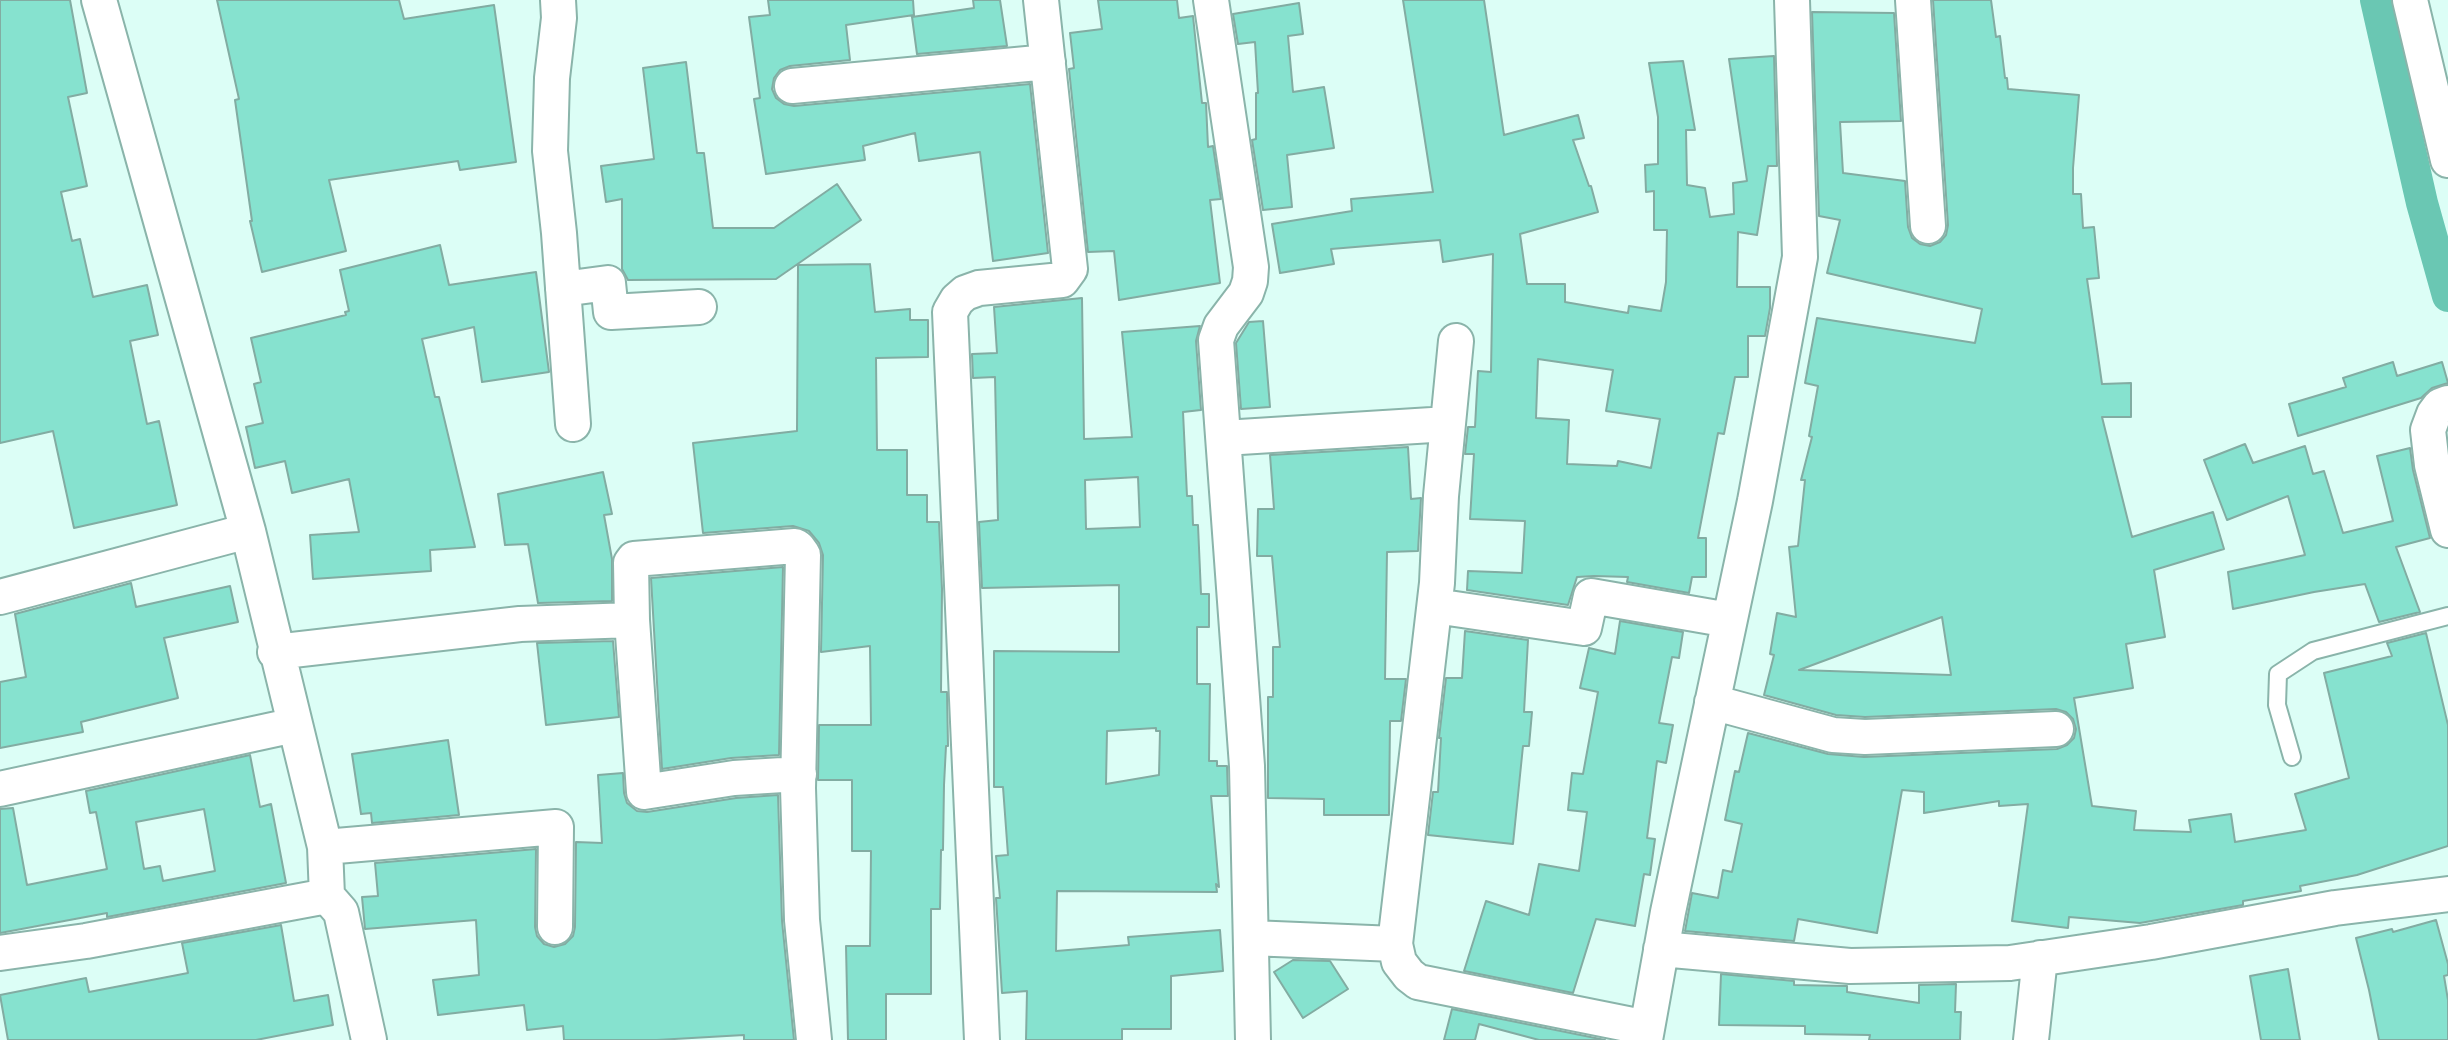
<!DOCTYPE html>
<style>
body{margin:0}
canvas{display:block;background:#dcfef6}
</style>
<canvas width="2448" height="1040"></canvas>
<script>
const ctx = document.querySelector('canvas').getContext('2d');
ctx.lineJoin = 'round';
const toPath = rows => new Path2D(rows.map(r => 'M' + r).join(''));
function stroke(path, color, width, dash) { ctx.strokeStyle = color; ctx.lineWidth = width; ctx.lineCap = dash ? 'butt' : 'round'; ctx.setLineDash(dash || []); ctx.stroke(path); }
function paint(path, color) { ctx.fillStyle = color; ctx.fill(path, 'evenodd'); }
const canal = toPath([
 [2376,0,2422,203,2448,296]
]);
const building = toPath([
 [0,0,70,0,87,93,68,97,87,186,61,192,72,241,80,239,93,297,147,285,158,335,130,341,147,424,159,421,177,505,74,528,53,431,0,443,0,0],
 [217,0,399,0,404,19,494,5,516,162,460,170,458,161,329,180,346,251,262,272,250,221,252,221,235,100,239,99,217,0],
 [768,0,913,0,914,15,846,25,850,60,790,66,780,70,774,78,772,89,776,98,784,104,794,106,1030,84,1048,253,993,261,980,152,919,161,915,133,863,146,865,160,766,174,754,99,760,98,749,17,770,15,768,0],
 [973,0,1000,0,1007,46,917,54,912,17,974,8,973,0],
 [1098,0,1177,0,1179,18,1193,16,1202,103,1206,103,1208,147,1213,146,1221,199,1210,200,1220,283,1119,300,1114,251,1088,252,1069,69,1074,68,1070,33,1102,29,1098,0],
 [1403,0,1484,0,1504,135,1578,115,1584,138,1573,140,1589,186,1591,186,1598,212,1520,234,1527,284,1565,284,1565,302,1628,313,1629,306,1661,311,1666,282,1667,230,1654,230,1654,191,1646,192,1645,165,1658,164,1658,117,1649,63,1683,61,1695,130,1686,130,1687,185,1705,188,1710,217,1734,214,1733,183,1747,181,1729,59,1774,56,1777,166,1768,166,1757,235,1738,232,1737,287,1770,287,1770,308,1765,336,1748,336,1748,377,1735,377,1724,434,1718,433,1698,538,1706,538,1706,577,1692,577,1689,593,1627,582,1628,577,1594,576,1577,577,1568,605,1467,590,1468,571,1522,573,1525,521,1470,519,1474,454,1465,454,1468,427,1475,427,1478,371,1491,372,1493,254,1443,262,1440,240,1331,249,1334,264,1280,273,1272,224,1352,211,1351,199,1433,192,1403,0],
 [1538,359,1613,370,1606,411,1660,419,1651,468,1618,461,1617,466,1567,464,1569,420,1536,418,1538,359],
 [1933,0,1991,0,1996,37,2000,36,2005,78,2007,78,2008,89,2079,95,2073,168,2073,194,2081,194,2083,228,2094,227,2099,278,2087,279,2102,384,2131,383,2131,417,2102,417,2132,537,2213,512,2224,549,2154,570,2165,637,2126,644,2133,688,2074,698,2092,806,2136,811,2134,830,2191,832,2189,820,2231,814,2235,842,2306,830,2295,794,2349,778,2324,673,2392,656,2387,643,2426,633,2448,725,2448,846,2357,875,2300,886,2301,891,2243,901,2243,905,2140,923,2069,917,2068,928,2012,921,2028,804,1999,806,1999,801,1924,813,1924,792,1902,790,1877,933,1798,919,1794,941,1685,931,1692,893,1718,898,1723,870,1732,872,1742,824,1725,820,1735,771,1739,772,1748,733,1828,754,1864,757,2057,749,2067,745,2074,738,2076,729,2073,719,2066,712,2056,709,1865,717,1836,715,1764,695,1774,655,1770,654,1777,613,1796,617,1789,547,1798,546,1805,480,1801,480,1812,437,1809,436,1818,386,1805,383,1817,318,1975,343,1982,309,1827,273,1840,220,1819,216,1812,12,1894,13,1901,121,1840,122,1843,173,1905,181,1908,227,1912,238,1920,244,1930,246,1940,242,1946,235,1948,225,1933,0],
 [1942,617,1951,675,1799,670,1942,617],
 [1299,3,1303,34,1288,36,1293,92,1324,87,1334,148,1287,155,1292,207,1263,210,1252,140,1256,139,1256,93,1258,93,1255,42,1238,44,1233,14,1299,3],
 [686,62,697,153,704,153,713,228,774,228,837,184,861,220,776,279,628,280,622,269,622,199,606,202,601,166,654,159,643,68,686,62],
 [440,245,449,285,536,272,549,372,482,382,474,327,422,339,435,397,439,397,475,547,430,550,431,571,313,579,310,535,359,532,349,479,292,493,285,461,255,468,246,427,263,423,254,384,261,382,251,338,346,315,345,312,349,311,340,270,440,245],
 [870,264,875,312,910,309,910,320,928,320,928,357,876,358,877,450,907,450,907,495,927,495,927,522,939,522,942,589,941,692,947,692,948,746,946,746,944,785,943,850,941,850,940,909,931,909,931,994,886,994,886,1040,848,1040,846,946,870,946,871,851,852,851,852,780,818,780,819,725,871,725,870,646,821,652,823,555,819,543,809,531,793,526,703,533,693,443,797,431,798,265,870,264],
 [1082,298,1084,439,1132,437,1122,332,1200,326,1196,341,1201,410,1183,412,1187,496,1192,496,1193,525,1198,525,1201,594,1209,594,1209,627,1197,627,1197,684,1210,684,1209,761,1217,761,1217,766,1227,766,1228,796,1211,796,1219,887,1216,884,1217,892,1057,891,1056,951,1129,945,1128,937,1220,930,1223,971,1171,976,1171,1029,1122,1029,1122,1040,1026,1040,1027,991,1002,993,996,898,1000,898,996,856,1008,855,1003,787,994,787,994,651,1119,652,1119,585,982,588,979,522,998,520,995,377,973,378,972,354,997,353,994,307,1082,298],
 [1138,477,1140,527,1086,529,1085,480,1138,477],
 [1156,728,1156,731,1160,731,1159,775,1106,784,1107,731,1156,728],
 [1263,321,1270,407,1241,409,1236,343,1249,322,1263,321],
 [2393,362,2397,376,2442,362,2448,383,2432,388,2421,398,2298,436,2289,404,2346,387,2343,378,2393,362],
 [2245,444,2253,463,2305,446,2313,474,2324,471,2343,533,2393,521,2377,456,2410,448,2413,470,2430,538,2396,547,2420,612,2379,622,2365,584,2314,592,2233,609,2228,572,2305,555,2288,496,2227,520,2204,460,2245,444],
 [1408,447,1411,499,1421,498,1418,551,1387,552,1385,679,1406,679,1401,721,1390,721,1389,815,1324,815,1324,799,1268,798,1268,697,1273,697,1273,647,1280,647,1272,556,1257,556,1258,509,1274,509,1270,455,1408,447],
 [603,472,612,514,604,515,612,559,612,601,538,603,528,544,505,545,498,494,603,472],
 [783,567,779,755,731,758,662,769,651,578,783,567],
 [131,583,136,607,230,586,238,622,164,638,178,698,81,722,83,732,0,748,0,682,26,677,15,614,131,583],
 [1620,621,1683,632,1679,658,1672,657,1659,723,1673,725,1666,763,1657,761,1647,838,1655,839,1650,875,1644,874,1635,926,1596,919,1573,993,1464,971,1486,901,1529,915,1539,864,1579,871,1587,812,1568,810,1572,773,1583,774,1598,692,1580,688,1589,648,1615,654,1620,621],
 [1465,631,1528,640,1524,712,1532,712,1529,746,1523,746,1513,844,1428,835,1433,792,1438,792,1441,738,1439,738,1446,678,1462,678,1465,631],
 [613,641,619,717,546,725,537,643,613,641],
 [448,740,459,815,372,823,371,813,361,814,352,754,448,740],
 [250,755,260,807,271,804,286,883,107,917,107,913,0,933,0,809,13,808,27,885,107,869,96,812,90,813,86,791,250,755],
 [204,809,215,871,163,881,160,866,144,869,136,822,204,809],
 [623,773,624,793,627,803,637,811,647,812,736,798,778,795,782,921,794,1040,744,1040,744,1035,657,1040,564,1040,563,1026,527,1030,524,1005,438,1015,433,980,479,975,476,920,365,929,362,897,378,896,375,863,536,849,535,927,537,936,544,944,554,947,565,944,573,936,575,927,576,842,602,843,598,775,623,773],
 [2436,920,2448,964,2448,975,2444,976,2448,1000,2448,1040,2379,1040,2369,990,2356,938,2392,929,2393,932,2436,920],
 [281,925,294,1001,328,995,333,1025,256,1040,8,1040,0,995,86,978,89,992,188,973,182,943,281,925],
 [1293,960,1330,961,1348,989,1303,1018,1274,972,1293,960],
 [2288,969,2300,1040,2261,1040,2250,976,2288,969],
 [1721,974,1794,981,1794,985,1847,986,1847,992,1919,1003,1919,985,1956,984,1955,1012,1961,1012,1960,1040,1869,1040,1870,1035,1805,1034,1805,1026,1719,1025,1721,974],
 [1452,1009,1605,1040,1539,1040,1479,1024,1475,1040,1444,1040,1452,1009]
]);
const service = toPath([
 [2292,757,2277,705,2278,674,2313,651,2448,616]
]);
const minor = toPath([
 [99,0,248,531,325,847,327,896,341,912,369,1040],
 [558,0,559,18,552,78,550,151,559,233,573,424],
 [1211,0,1251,267,1250,281,1246,293,1221,326,1216,340,1247,766,1253,1040],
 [1913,0,1928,226],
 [2410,0,2448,160],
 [792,86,1048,62],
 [563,289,608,283,611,312,699,307],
 [1456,341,1441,496,1437,583,1395,944,1399,962,1409,975,1418,982,1647,1028],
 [2448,403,2440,406,2434,414,2428,430,2432,465,2448,530],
 [1224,438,1448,424],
 [0,597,248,531],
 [1435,606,1584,628,1591,596,1729,620],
 [632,620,644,792,734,778,799,774],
 [275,652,520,624,632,620,631,563,634,559,795,546,798,548,803,555,798,788,802,920,814,1040],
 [1712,702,1833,735,1865,737,2056,729],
 [0,789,295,725],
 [325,847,556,827,555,927],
 [1251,938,1395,944],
 [1661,949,1850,966,2010,963,2151,942,2335,908,2448,894],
 [0,953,86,941,327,896],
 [982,1040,950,312,957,300,965,293,979,288,1062,280,1070,269,1041,0],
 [1645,1040,1668,912,1755,501,1800,257,1792,0],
 [2031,1040,2040,958]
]);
stroke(canal, '#6ac7b3', 32);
paint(building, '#86e2cf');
stroke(building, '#82aca2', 2);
stroke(service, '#8ab4aa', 20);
stroke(minor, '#8ab4aa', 38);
stroke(service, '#fff', 16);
stroke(minor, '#fff', 34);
</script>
